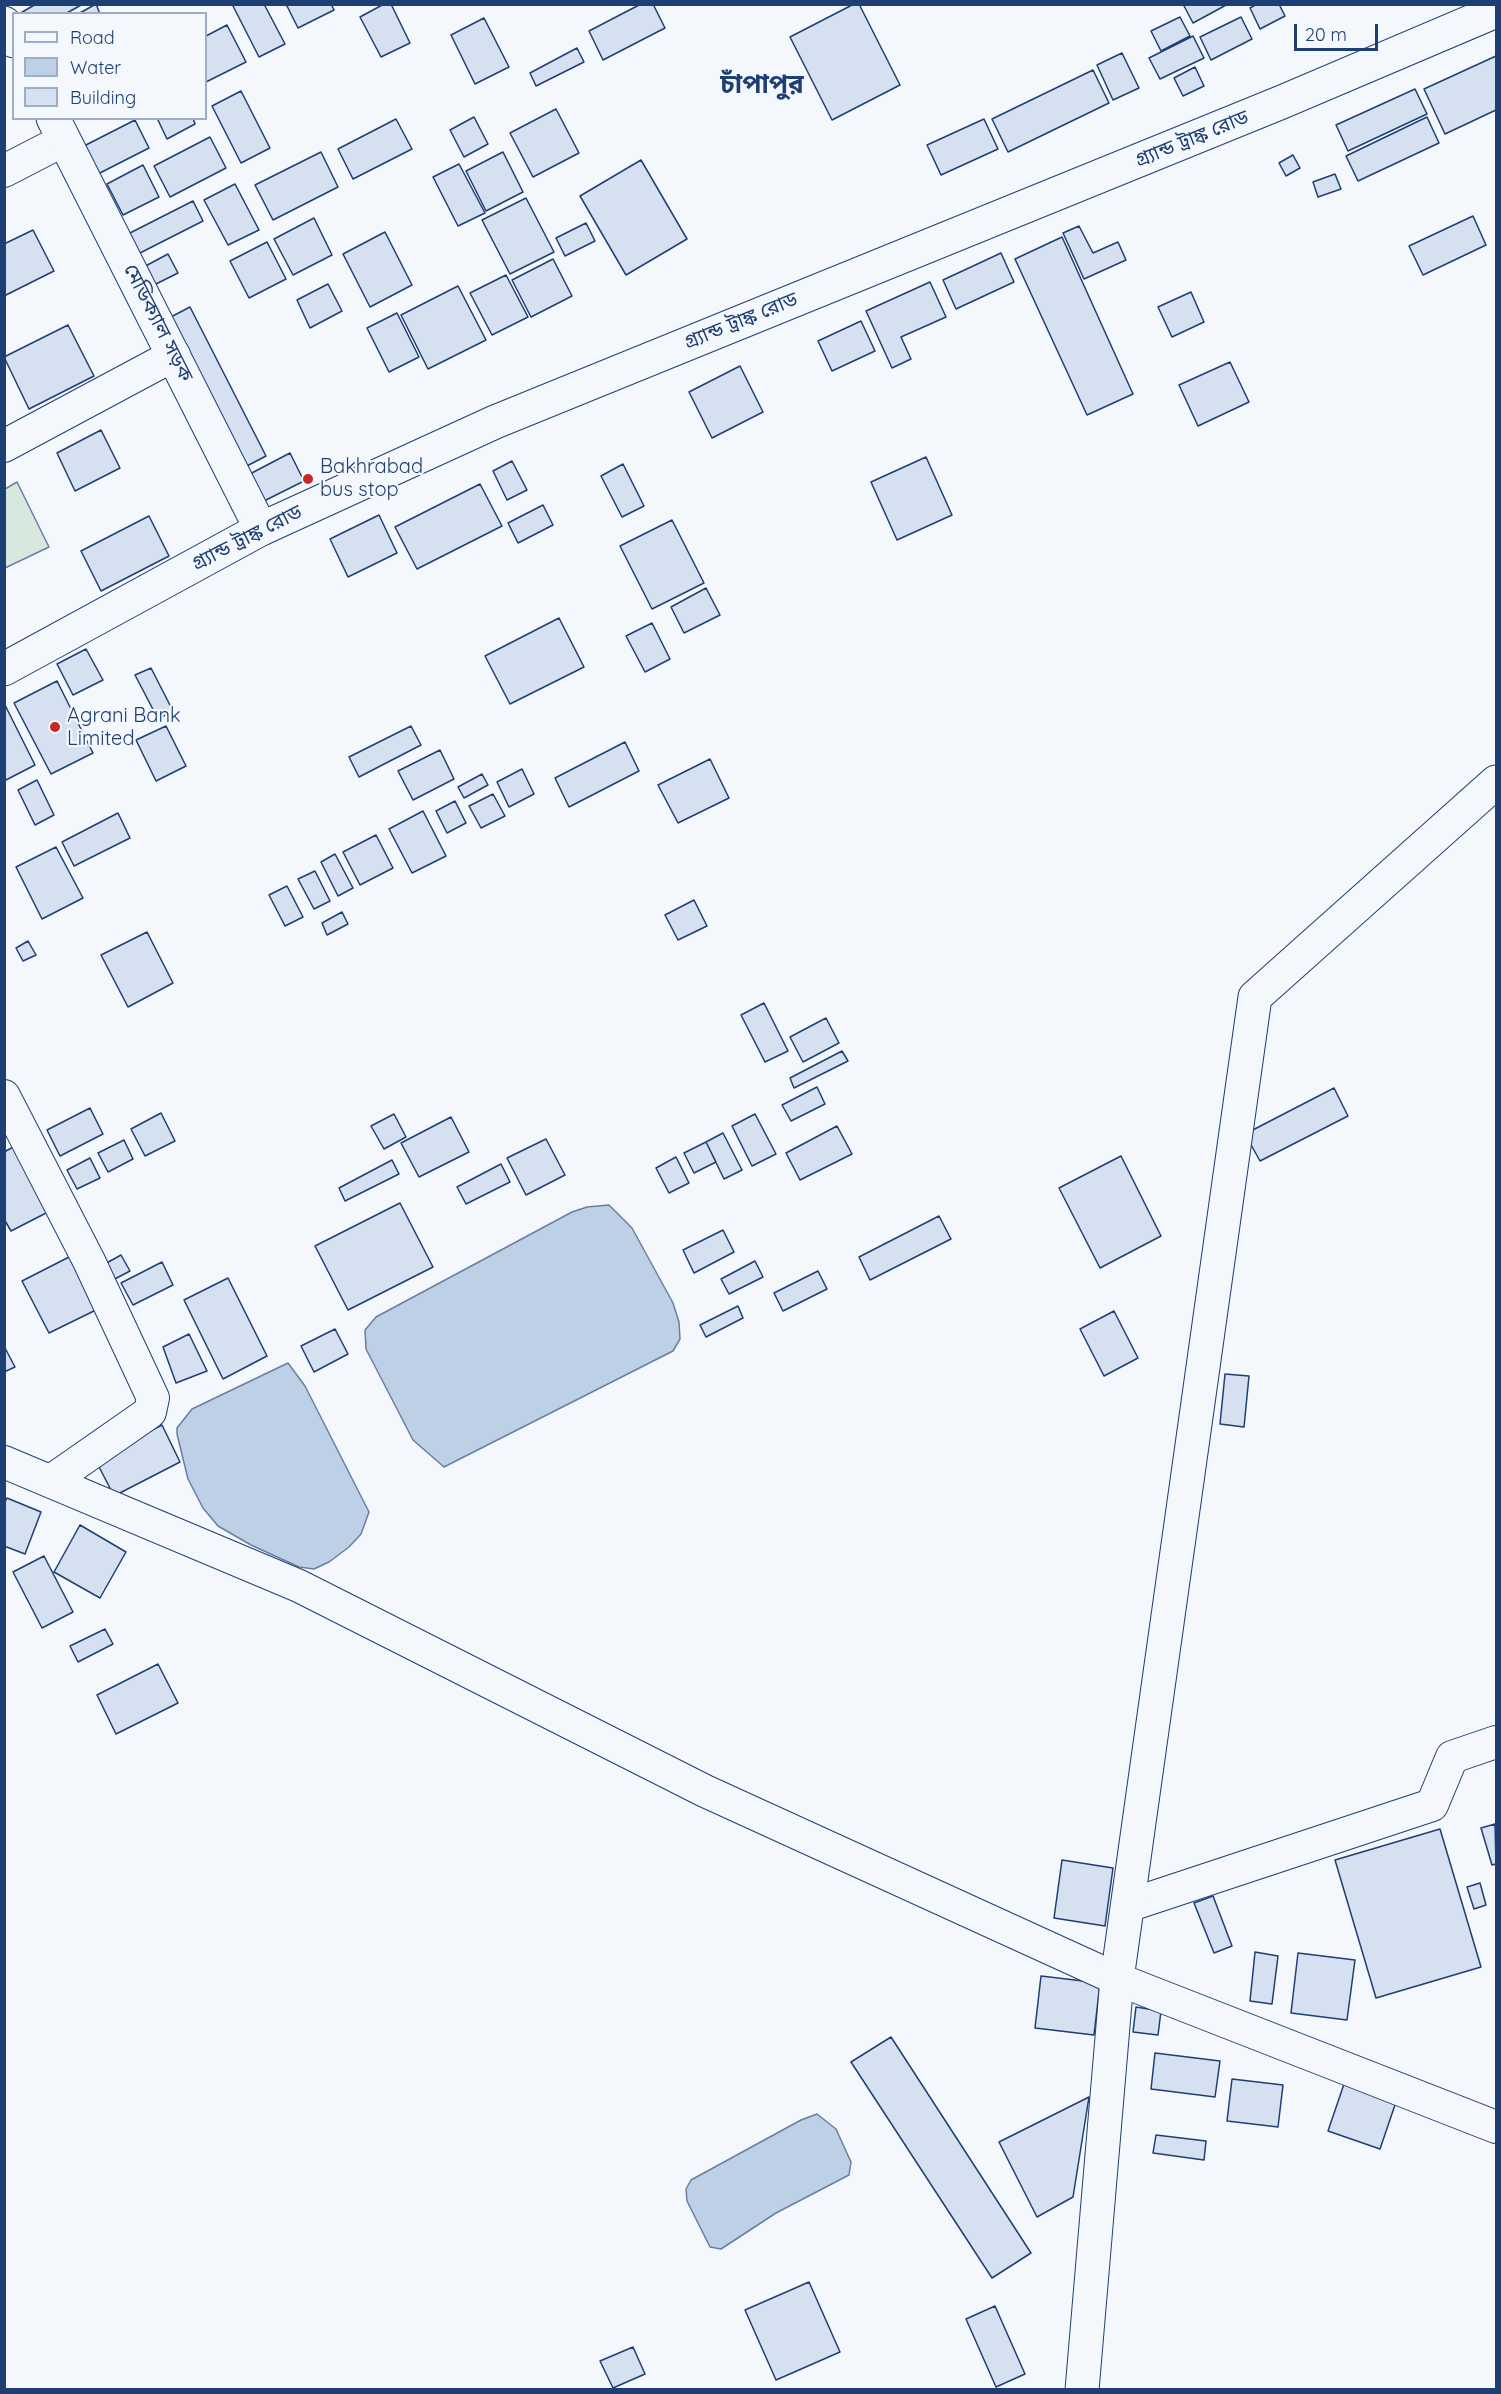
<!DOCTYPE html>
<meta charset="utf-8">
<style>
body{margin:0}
#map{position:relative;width:1501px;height:2394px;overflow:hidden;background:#f4f7fb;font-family:Quicksand,sans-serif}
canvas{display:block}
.frame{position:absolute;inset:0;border:6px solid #1d3f73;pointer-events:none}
.legend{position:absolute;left:12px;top:12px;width:195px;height:108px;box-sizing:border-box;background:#f4f7fb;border:2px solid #9eadc5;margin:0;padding:8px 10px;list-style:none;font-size:18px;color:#1d3f73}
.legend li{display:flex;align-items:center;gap:12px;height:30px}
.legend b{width:30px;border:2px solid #9eadc5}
.scale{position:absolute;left:1294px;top:24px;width:84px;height:27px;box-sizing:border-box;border:3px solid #1d3f73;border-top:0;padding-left:8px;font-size:18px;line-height:21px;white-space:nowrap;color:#1d3f73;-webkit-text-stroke:4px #f4f7fb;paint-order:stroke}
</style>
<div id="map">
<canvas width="1501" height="2394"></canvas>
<div class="frame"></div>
<ul class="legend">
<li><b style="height:8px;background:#f4f7fb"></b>Road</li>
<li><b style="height:16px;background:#bed0e5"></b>Water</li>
<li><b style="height:16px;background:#d5e0f0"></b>Building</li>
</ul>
<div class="scale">20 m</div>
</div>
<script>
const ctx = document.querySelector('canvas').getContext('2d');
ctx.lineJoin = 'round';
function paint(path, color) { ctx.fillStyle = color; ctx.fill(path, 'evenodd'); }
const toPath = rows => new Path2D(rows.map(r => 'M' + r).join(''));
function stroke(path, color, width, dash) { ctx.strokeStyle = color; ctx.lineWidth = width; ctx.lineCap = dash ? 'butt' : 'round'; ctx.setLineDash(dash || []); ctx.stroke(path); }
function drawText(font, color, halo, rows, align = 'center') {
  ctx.font = font + ' Quicksand,"Noto Sans Bengali",sans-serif'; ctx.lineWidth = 4.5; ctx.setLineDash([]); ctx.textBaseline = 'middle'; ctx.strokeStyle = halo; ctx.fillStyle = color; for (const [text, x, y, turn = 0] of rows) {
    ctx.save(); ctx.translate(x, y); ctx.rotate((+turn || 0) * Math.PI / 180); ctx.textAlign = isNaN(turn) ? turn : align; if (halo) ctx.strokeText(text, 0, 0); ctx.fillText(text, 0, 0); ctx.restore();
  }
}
const green = toPath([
 [17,482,49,547,5,568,5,489,17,482]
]);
const water = toPath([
 [609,1205,632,1228,673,1303,679,1322,680,1339,673,1351,444,1467,413,1440,366,1349,365,1330,376,1317,572,1212,587,1207,609,1205],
 [288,1363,305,1386,369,1512,361,1534,349,1547,329,1562,314,1569,299,1567,251,1545,218,1526,203,1508,188,1479,177,1434,177,1428,192,1409,288,1363],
 [817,2114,836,2129,851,2162,849,2175,776,2213,721,2249,710,2247,687,2201,686,2189,691,2180,801,2120,817,2114]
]);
const building = toPath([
 [36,4,83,4,65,14,19,14,36,4],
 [96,4,100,14,78,14,96,4],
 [232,4,264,4,285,44,259,57,232,4],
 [286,4,331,4,334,10,298,28,286,4],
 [384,4,391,4,410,43,381,57,360,17,384,4],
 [641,4,653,4,665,28,603,60,589,31,641,4],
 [854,4,859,4,900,85,832,120,790,37,854,4],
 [1183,4,1228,4,1193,23,1183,4],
 [1257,4,1279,4,1285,16,1260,29,1250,8,1257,4],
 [1180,17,1190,36,1161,51,1151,31,1180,17],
 [1241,17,1252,39,1211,60,1200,37,1241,17],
 [484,18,509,67,475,84,451,35,484,18],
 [227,25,246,62,206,82,206,36,227,25],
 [1193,36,1204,58,1160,79,1149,58,1193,36],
 [577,48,584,62,536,86,530,73,577,48],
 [1122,53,1139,88,1113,100,1097,65,1122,53],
 [1496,56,1496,110,1445,134,1424,89,1496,56],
 [1195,67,1204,86,1183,96,1174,78,1195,67],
 [1093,70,1109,103,1008,152,992,119,1093,70],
 [1415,89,1427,114,1348,151,1336,125,1415,89],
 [241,91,270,148,241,163,212,106,241,91],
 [556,109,579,153,533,177,510,133,556,109],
 [474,117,488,144,464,157,450,130,474,117],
 [1427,117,1439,143,1358,181,1346,156,1427,117],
 [157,118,193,118,195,124,167,139,157,118],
 [396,119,412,149,353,179,338,149,396,119],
 [984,119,998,149,941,175,927,145,984,119],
 [135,120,149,148,94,176,80,148,135,120],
 [210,137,226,168,170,197,154,166,210,137],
 [321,152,338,187,273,220,255,185,321,152],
 [503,152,523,192,486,211,466,171,503,152],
 [1293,155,1300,168,1286,176,1279,163,1293,155],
 [641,160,687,239,626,275,580,196,641,160],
 [459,164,485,213,458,226,433,177,459,164],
 [143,165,159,197,123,215,107,184,143,165],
 [1335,174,1341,189,1318,197,1313,182,1335,174],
 [235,184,259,230,228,245,204,200,235,184],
 [526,198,554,252,510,274,482,220,526,198],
 [193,201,203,221,138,254,128,234,193,201],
 [1473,216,1486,245,1423,275,1409,246,1473,216],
 [314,218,332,255,293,275,274,239,314,218],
 [586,223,595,241,565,256,556,238,586,223],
 [1079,226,1093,253,1118,242,1126,260,1084,279,1063,233,1079,226],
 [33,230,54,271,4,296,4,244,33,230],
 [385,232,412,285,370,307,343,254,385,232],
 [1062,237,1133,394,1087,415,1015,259,1062,237],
 [267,242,286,279,249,298,230,261,267,242],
 [1001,253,1014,282,956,309,943,280,1001,253],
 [168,254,178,273,148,288,138,270,168,254],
 [553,259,572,296,531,317,512,280,553,259],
 [506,275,528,317,492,335,470,293,506,275],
 [930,282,946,317,901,337,911,359,892,368,866,311,930,282],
 [328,284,342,311,310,328,297,300,328,284],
 [458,286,486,340,428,369,401,315,458,286],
 [1191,292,1204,322,1172,337,1158,307,1191,292],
 [190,307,266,456,243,468,167,319,190,307],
 [397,313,419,357,389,372,367,328,397,313],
 [861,321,875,351,832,371,818,341,861,321],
 [68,325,94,376,29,409,4,357,68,325],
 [1230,362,1249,402,1198,426,1179,385,1230,362],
 [740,366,763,412,712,438,689,392,740,366],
 [101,430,120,468,75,491,57,453,101,430],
 [290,453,304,481,260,503,246,476,290,453],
 [926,457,952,515,897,540,871,482,926,457],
 [512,461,527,490,507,500,493,471,512,461],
 [623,464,644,506,622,517,601,476,623,464],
 [480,484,502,526,417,569,395,527,480,484],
 [543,505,553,525,518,543,508,523,543,505],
 [379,515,397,553,348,577,330,539,379,515],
 [149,516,169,556,101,591,81,551,149,516],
 [672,520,704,583,652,609,620,546,672,520],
 [706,588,720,615,684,633,671,607,706,588],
 [559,618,584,667,510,704,485,656,559,618],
 [652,623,670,659,645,672,626,636,652,623],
 [86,649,103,680,73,695,57,664,86,649],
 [151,668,173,711,158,719,135,675,151,668],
 [57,681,93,753,51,774,14,703,57,681],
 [4,703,35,765,4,781,4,703],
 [166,726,186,766,156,781,136,740,166,726],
 [411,726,421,745,359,777,349,757,411,726],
 [625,742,639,771,569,807,555,778,625,742],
 [440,750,454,779,413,800,398,771,440,750],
 [710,759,729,798,678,823,658,785,710,759],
 [522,769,534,794,509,807,497,782,522,769],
 [482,774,488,785,464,798,458,787,482,774],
 [37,780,54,815,35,825,18,790,37,780],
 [493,794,505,816,481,828,469,806,493,794],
 [455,801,466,823,447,833,436,811,455,801],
 [423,811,446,856,412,873,389,829,423,811],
 [118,813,130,838,74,866,62,842,118,813],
 [376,835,393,868,360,885,343,852,376,835],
 [56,847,83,898,42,919,16,867,56,847],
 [335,854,353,888,338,896,321,862,335,854],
 [315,871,330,901,314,909,298,879,315,871],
 [287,886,303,917,285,926,269,895,287,886],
 [694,900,707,926,678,940,665,915,694,900],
 [342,912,348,924,327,935,322,923,342,912],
 [147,932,173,983,128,1007,101,955,147,932],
 [28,941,36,955,23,961,16,948,28,941],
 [764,1003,788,1051,765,1062,741,1015,764,1003],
 [826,1018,839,1043,803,1062,790,1037,826,1018],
 [842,1051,848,1061,794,1088,790,1078,842,1051],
 [817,1087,825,1104,791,1121,782,1105,817,1087],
 [1334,1088,1348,1116,1260,1161,1245,1134,1334,1088],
 [90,1108,103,1134,60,1156,47,1130,90,1108],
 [161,1113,175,1141,145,1156,131,1129,161,1113],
 [394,1114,406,1137,384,1149,371,1126,394,1114],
 [755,1114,776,1154,752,1166,732,1126,755,1114],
 [451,1117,469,1152,419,1177,401,1143,451,1117],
 [837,1126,852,1154,800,1180,786,1153,837,1126],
 [723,1133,742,1170,724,1179,706,1142,723,1133],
 [546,1139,565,1175,526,1195,507,1158,546,1139],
 [124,1140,133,1159,108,1172,98,1153,124,1140],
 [706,1142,716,1162,694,1173,684,1153,706,1142],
 [19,1144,52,1210,11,1231,4,1219,4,1152,19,1144],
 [1121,1156,1161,1236,1100,1268,1059,1188,1121,1156],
 [676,1157,689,1183,669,1193,656,1168,676,1157],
 [90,1158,100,1178,77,1189,67,1170,90,1158],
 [392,1160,399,1174,345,1201,339,1188,392,1160],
 [501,1164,510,1182,466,1204,457,1187,501,1164],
 [400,1203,433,1267,348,1310,315,1246,400,1203],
 [939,1216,951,1239,870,1280,859,1257,939,1216],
 [723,1230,734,1252,694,1273,683,1250,723,1230],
 [73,1255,100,1308,49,1333,22,1281,73,1255],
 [121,1255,130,1271,111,1281,103,1265,121,1255],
 [755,1261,763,1277,729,1294,721,1279,755,1261],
 [162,1262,173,1285,133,1305,121,1283,162,1262],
 [818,1271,827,1289,783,1311,774,1293,818,1271],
 [228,1278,267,1356,223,1379,184,1300,228,1278],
 [738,1306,743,1318,706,1337,700,1325,738,1306],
 [1114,1311,1138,1358,1104,1376,1080,1329,1114,1311],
 [335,1329,348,1354,314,1372,301,1346,335,1329],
 [189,1334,207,1371,176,1383,163,1347,189,1334],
 [4,1346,15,1367,4,1372,4,1346],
 [1225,1374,1249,1376,1244,1427,1220,1424,1225,1374],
 [162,1425,180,1462,114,1496,95,1459,162,1425],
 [7,1498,41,1512,25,1554,4,1546,4,1504,7,1498],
 [80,1525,126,1552,100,1598,54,1572,80,1525],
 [44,1556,73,1612,42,1628,13,1572,44,1556],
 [105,1629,113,1644,78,1662,70,1646,105,1629],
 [158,1664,178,1703,116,1734,97,1695,158,1664],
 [1495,1824,1496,1864,1492,1865,1481,1828,1495,1824],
 [1440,1829,1481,1967,1376,1998,1335,1860,1440,1829],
 [1062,1860,1113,1868,1105,1926,1054,1918,1062,1860],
 [1480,1883,1486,1905,1474,1909,1467,1887,1480,1883],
 [1213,1896,1232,1946,1214,1953,1194,1903,1213,1896],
 [1255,1952,1278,1956,1272,2004,1250,2001,1255,1952],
 [1298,1953,1355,1960,1347,2020,1291,2013,1298,1953],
 [1041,1976,1100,1983,1094,2035,1035,2028,1041,1976],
 [1136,2007,1161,2011,1158,2035,1133,2032,1136,2007],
 [891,2037,1031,2253,992,2278,851,2062,891,2037],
 [1155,2053,1220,2061,1215,2097,1151,2089,1155,2053],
 [1232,2079,1283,2085,1278,2127,1227,2121,1232,2079],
 [1345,2081,1397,2099,1380,2149,1328,2131,1345,2081],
 [1089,2097,1073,2197,1037,2217,999,2142,1089,2097],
 [1156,2135,1206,2141,1204,2160,1153,2153,1156,2135],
 [809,2282,840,2352,776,2380,745,2310,809,2282],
 [995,2306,1025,2374,996,2387,966,2319,995,2306],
 [633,2347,645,2374,613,2388,600,2361,633,2347]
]);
const minor = toPath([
 [4,171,64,140],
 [4,446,174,355],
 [4,1096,89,1261,153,1398,150,1412,51,1481],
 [4,1462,299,1586,705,1791,1117,1979,1496,2127],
 [1127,1906,1432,1805,1452,1757,1496,1742]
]);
const major = toPath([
 [4,23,14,41],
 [53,118,261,529],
 [1082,2390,1117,1979,1255,997,1496,782]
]);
const highway = toPath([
 [4,669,261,529,495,422,1282,102,1496,11]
]);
const markers = [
 [308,479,6,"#c62828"],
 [55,727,6,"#c62828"]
];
const streetNames = [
 ["গ্র্যান্ড ট্রাঙ্ক রোড",1192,139,-22],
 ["গ্র্যান্ড ট্রাঙ্ক রোড",741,321,-22],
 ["মেডিক্যাল সড়ক",158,323,63],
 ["গ্র্যান্ড ট্রাঙ্ক রোড",247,538,-27]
];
const poiNames = [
 ["Bakhrabad",320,467],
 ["bus stop",320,490],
 ["Agrani Bank",67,716],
 ["Limited",67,739]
];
const districtNames = [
 ["চাঁপাপুর",762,85]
];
paint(green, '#d7e8df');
stroke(green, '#687fa3', 1.5);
paint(water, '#bed0e5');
stroke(water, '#687fa3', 1.5);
paint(building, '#d5e0f0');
stroke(building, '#1d3f73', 1.5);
stroke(minor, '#1d3f73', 34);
stroke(major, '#1d3f73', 35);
stroke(highway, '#1d3f73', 35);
stroke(minor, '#f4f7fb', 32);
stroke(major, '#f4f7fb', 33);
stroke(highway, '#f4f7fb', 33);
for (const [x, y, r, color] of markers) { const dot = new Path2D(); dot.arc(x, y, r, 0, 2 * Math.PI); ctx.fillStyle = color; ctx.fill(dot); stroke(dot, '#f4f7fb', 2); }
drawText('20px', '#1d3f73', '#f4f7fb', streetNames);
drawText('20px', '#1d3f73', '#f4f7fb', poiNames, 'left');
drawText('bold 26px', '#1d3f73', '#f4f7fb', districtNames);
</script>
